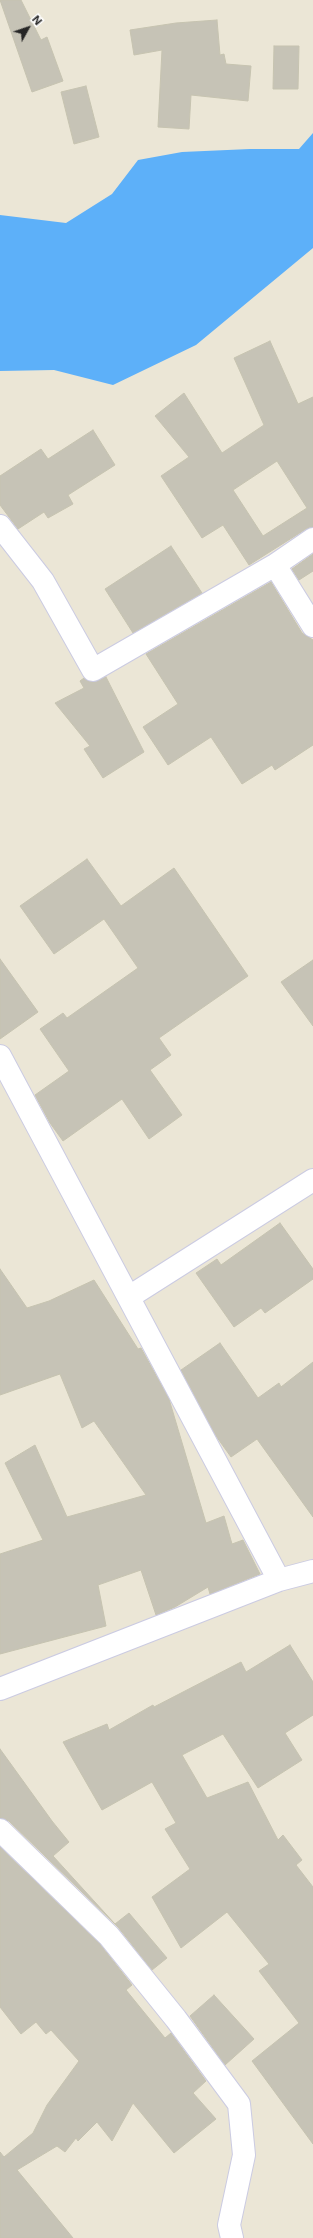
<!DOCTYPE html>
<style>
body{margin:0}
#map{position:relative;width:313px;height:2238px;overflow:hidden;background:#ebe6d6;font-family:Inter,sans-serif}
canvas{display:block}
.north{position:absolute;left:8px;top:8px;width:40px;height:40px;-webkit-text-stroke:3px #fff;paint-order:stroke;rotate:50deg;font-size:11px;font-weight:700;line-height:16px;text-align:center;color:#262626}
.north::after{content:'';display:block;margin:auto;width:14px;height:18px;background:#262626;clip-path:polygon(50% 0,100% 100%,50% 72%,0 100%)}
</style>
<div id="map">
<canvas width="313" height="2238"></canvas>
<div class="north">N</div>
</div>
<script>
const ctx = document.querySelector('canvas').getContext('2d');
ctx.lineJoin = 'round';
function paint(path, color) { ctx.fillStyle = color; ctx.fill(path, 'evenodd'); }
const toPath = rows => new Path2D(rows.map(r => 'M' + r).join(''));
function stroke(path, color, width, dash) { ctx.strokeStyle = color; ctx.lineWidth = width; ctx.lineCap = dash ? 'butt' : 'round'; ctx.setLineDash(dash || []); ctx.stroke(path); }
const water = toPath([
 [313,133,313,248,196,345,113,385,54,370,0,371,0,215,66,223,112,194,138,160,182,152,250,149,299,149]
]);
const building = toPath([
 [0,0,21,0,41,40,47,37,63,81,32,92,0,0],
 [217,20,220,55,224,54,226,64,251,66,248,101,191,95,189,129,158,127,162,50,134,55,130,30,176,23,217,20],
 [274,46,299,46,298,89,273,89,274,46],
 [86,86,99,137,74,144,61,92,86,86],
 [270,341,298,404,313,397,313,527,306,529,249,565,223,525,202,538,161,476,189,457,155,416,184,393,222,453,264,425,234,358,270,341],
 [277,461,307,508,263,536,233,490,277,461],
 [93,430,115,465,68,495,73,504,48,518,44,512,18,529,0,505,0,476,41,449,48,459,93,430],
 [171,546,202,593,133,633,105,589,171,546],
 [313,554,313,571,299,580,292,569,313,554],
 [271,582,302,633,313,640,313,745,275,770,272,765,242,784,211,737,168,765,143,727,178,704,146,654,271,582],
 [106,677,144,752,103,778,84,749,90,746,55,703,84,688,80,681,84,678,93,682,106,677],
 [87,859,121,906,174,868,248,976,159,1038,171,1055,150,1070,182,1115,149,1139,122,1099,63,1141,50,1123,35,1095,69,1071,40,1029,63,1013,67,1018,138,968,104,919,54,954,20,906,87,859],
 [0,959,38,1012,0,1039,0,959],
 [313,960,313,1026,281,982,313,960],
 [280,1223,313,1269,313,1279,265,1313,261,1308,234,1327,196,1273,217,1259,221,1265,280,1223],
 [0,1269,27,1308,49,1301,94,1280,138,1349,141,1348,169,1399,206,1523,224,1516,232,1544,243,1540,260,1574,210,1594,208,1587,175,1607,156,1615,141,1570,98,1585,106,1626,0,1654,0,1554,43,1540,5,1463,35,1445,67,1517,146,1495,94,1421,82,1428,60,1374,0,1395,0,1269],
 [220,1343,258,1398,279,1383,281,1387,313,1362,313,1517,257,1439,231,1457,216,1436,181,1370,220,1343],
 [290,1645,313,1682,313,1715,285,1733,302,1760,258,1788,223,1734,182,1755,207,1798,248,1782,278,1840,283,1835,302,1860,296,1865,313,1887,313,2144,252,2061,299,2023,259,1971,269,1964,227,1912,181,1948,152,1897,190,1869,165,1829,176,1823,152,1782,102,1810,63,1742,107,1724,109,1730,153,1705,154,1707,241,1662,246,1672,290,1645],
 [0,1749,52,1821,69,1842,53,1856,115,1924,129,1913,167,1958,152,1970,118,1927,9,1821,0,1818,0,1749],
 [0,1847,100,1944,132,1985,126,1990,165,2038,171,2033,206,2081,193,2093,216,2119,174,2153,133,2103,112,2141,97,2122,78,2141,76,2138,65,2152,57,2146,17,2170,73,2238,0,2238,0,2152,4,2157,33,2133,47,2105,79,2061,51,2030,46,2034,36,2022,21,2034,0,2007,0,1847],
 [214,1995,254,2039,225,2065,190,2016,214,1995]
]);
const minor = toPath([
 [0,526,43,581,93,670,275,565,313,626],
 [275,565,313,539],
 [0,1056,279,1580,313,1571],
 [129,1297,313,1180],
 [0,1689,279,1580],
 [0,1830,109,1936,176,2019,239,2104,244,2155,229,2225,232,2238]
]);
paint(water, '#5db0f9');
paint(building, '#c6c3b6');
stroke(building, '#c6c3b0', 1);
stroke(minor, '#cbcbe2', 24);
stroke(minor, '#fff', 22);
</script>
